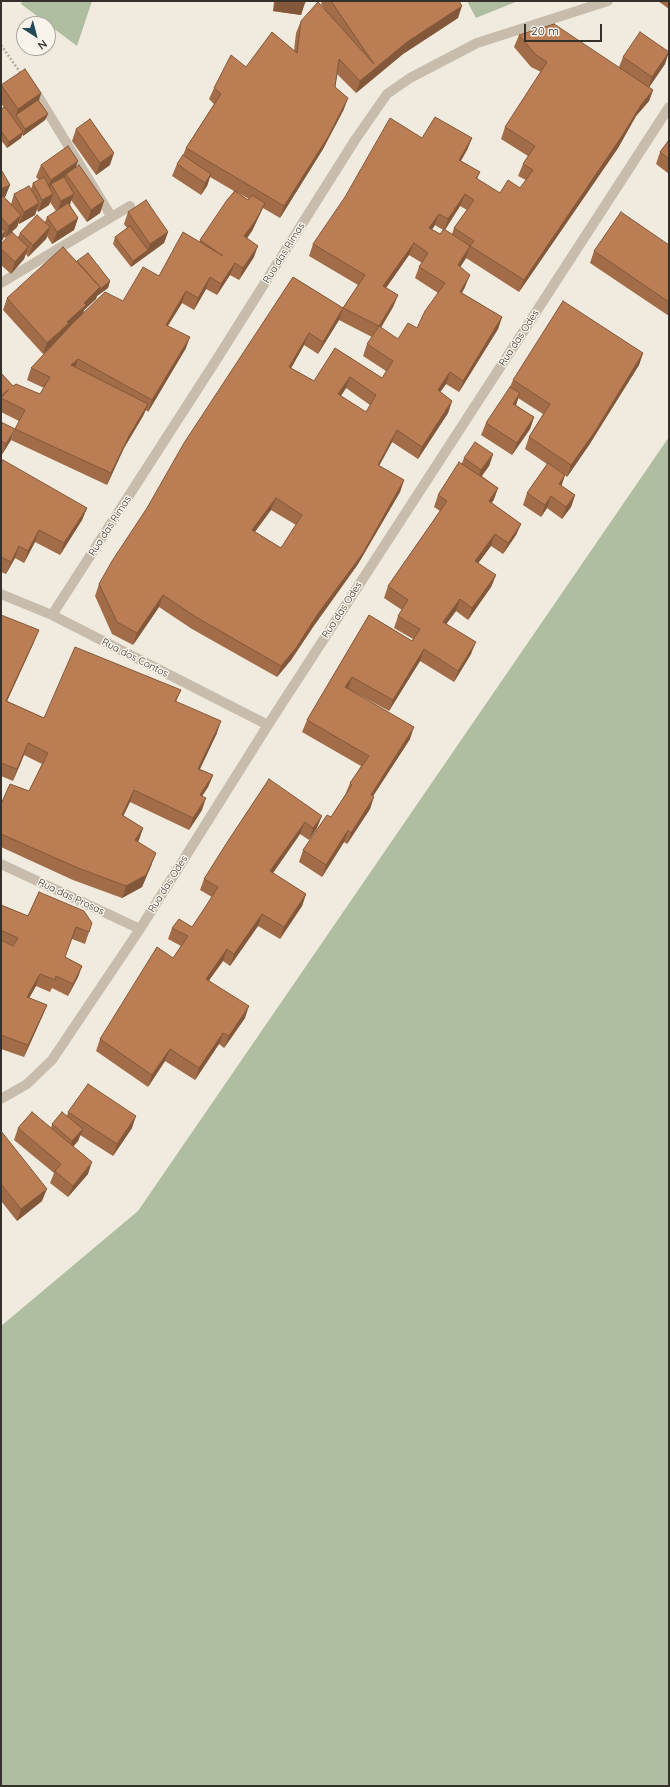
<!DOCTYPE html>
<style>
body{margin:0}
#map{position:relative;width:670px;height:1787px;overflow:hidden;background:#f1ebdf;font-family:Quicksand,sans-serif}
canvas{display:block}
.frame{position:absolute;inset:0;border:2px solid #36302a;pointer-events:none}
.north{position:absolute;left:16px;top:16px;width:40px;height:40px;box-sizing:border-box;background:#f8f4eb;border:1px solid #aaa69e;border-radius:50%;rotate:144deg;font-size:11px;font-weight:700;line-height:16px;text-align:center;color:#36302a}
.north::after{content:'';display:block;margin:auto;width:14px;height:18px;background:#234954;clip-path:polygon(50% 0,100% 100%,50% 72%,0 100%)}
.scale{position:absolute;left:524px;top:24px;width:78px;height:18px;box-sizing:border-box;border:2px solid #36302a;border-top:0;padding-left:5px;font-size:12px;line-height:14px;white-space:nowrap;color:#36302a;-webkit-text-stroke:3px #f8f4eb;paint-order:stroke}
</style>
<div id="map">
<canvas width="670" height="1787"></canvas>
<div class="frame"></div>
<div class="north">N</div>
<div class="scale">20 m</div>
</div>
<script>
const ctx = document.querySelector('canvas').getContext('2d');
ctx.lineJoin = 'round';
function paint(path, color) { ctx.fillStyle = color; ctx.fill(path, 'evenodd'); }
const toPath = rows => new Path2D(rows.map(r => 'M' + r).join(''));
function stroke(path, color, width, dash) { ctx.strokeStyle = color; ctx.lineWidth = width; ctx.lineCap = dash ? 'butt' : 'round'; ctx.setLineDash(dash || []); ctx.stroke(path); }
function drawText(font, color, halo, rows, align = 'center') {
  ctx.font = font + ' Quicksand,sans-serif'; ctx.lineWidth = 3; ctx.setLineDash([]); ctx.textBaseline = 'middle'; ctx.strokeStyle = halo; ctx.fillStyle = color; for (const [text, x, y, turn = 0] of rows) {
    ctx.save(); ctx.translate(x, y); ctx.rotate((+turn || 0) * Math.PI / 180); ctx.textAlign = isNaN(turn) ? turn : align; if (halo) ctx.strokeText(text, 0, 0); ctx.fillText(text, 0, 0); ctx.restore();
  }
}
const green = toPath([
 [22,1,92,1,77,46,21,4],
 [467,1,518,1,476,18],
 [669,437,669,1786,1,1786,1,1326,138,1211]
]);
const path = toPath([
 [1,45,22,75]
]);
const minor = toPath([
 [38,96,111,216],
 [1,283,130,206],
 [1,594,52,615,268,725],
 [52,615,215,362,355,140,387,94,410,78,477,43,608,1],
 [1,864,140,929],
 [1,1099,27,1084,52,1060,140,929,268,725,669,107]
]);
const wall = toPath([
 [274,1,305,1,301,15,273,11],
 [322,1,459,1,458,18,403,54,356,93,337,74,335,87,344,109,323,149,280,218,263,208,260,214,252,231,247,238,254,257,239,280,230,275,217,295,206,289,194,310,182,303,168,326,186,348,148,412,146,410,143,416,124,448,107,485,11,440,15,429,19,421,1,412,1,373,13,386,40,394,44,388,27,380,31,368,50,348,43,354,3,310,7,298,77,261,110,281,108,288,97,296,96,299,84,310,83,314,123,301,159,276,199,242,200,240,234,191,210,177,207,186,201,195,172,176,177,164,183,155,186,148,214,104,209,99,214,88,246,67,294,51,296,33,301,21,325,10,321,4],
 [237,192,249,199,248,200],
 [658,1,669,1,669,9],
 [519,35,619,67,623,57,665,64,649,87,653,90,649,101,636,116,618,148,519,292,466,258,468,252,466,258,460,267,465,287,462,293,502,317,498,329,459,392,446,384,440,392,452,401,448,413,418,459,392,442,379,466,404,480,400,492,358,564,313,627,291,660,277,677,192,629,159,607,133,645,112,634,95,596,99,584,293,277,343,308,358,285,309,256,313,244,422,138,472,138,467,150,461,161,480,172,477,179,500,193,520,188,526,180,518,176,523,164,528,156,501,139,505,127,541,72,531,67,514,47],
 [460,206,467,210,454,228,452,234,445,230],
 [435,225,443,230,440,234,432,229],
 [409,255,422,263,419,267,415,278,438,293,417,328,398,339,381,328,393,307,398,295,386,288],
 [339,320,372,337,367,344,363,356,386,371,382,378,335,348,314,381,291,368,304,345,318,354],
 [346,388,370,405,366,412,341,396],
 [271,510,296,525,281,548,255,532],
 [1,85,41,93,39,101,48,114,45,120,23,136,22,134,21,138,7,148,1,140,1,109,4,107,1,104],
 [76,129,110,165,96,175,72,141],
 [669,140,669,174,656,164,660,152],
 [41,165,76,168,104,201,100,213,87,222,71,200,70,206,78,218,74,230,52,244,47,236,46,239,28,257,26,254,24,259,11,274,1,265,1,244,18,237,20,233,45,222,47,217,56,211,50,202,49,205,38,212,37,209,35,215,19,224,19,222,17,227,5,238,4,237,1,243,1,171,10,185,5,197,4,197,11,204,14,194,31,189,33,183,39,180,36,177],
 [128,212,168,232,164,243,131,267,113,244,115,237,127,228,124,224],
 [669,245,669,316,590,263,594,251],
 [643,353,639,365,589,445,567,477,565,475,561,486,575,495,571,507,562,519,547,508,541,517,523,505,527,493,547,464,525,449,529,437,543,414,518,398,516,405,534,417,530,429,512,455,481,435,486,423,510,387,513,380],
 [1,422,11,440,1,456],
 [493,454,489,466,482,476,498,488,494,499,492,503,521,524,516,535,503,554,491,546,478,563,496,575,491,587,468,620,456,611,446,624,471,654,454,682,420,661,389,711,352,691,410,739,373,796,370,809,347,844,344,842,322,877,299,862,303,850,331,817,345,795,350,783,361,766,302,732,307,720,369,615,412,641,413,639,394,628,398,616,402,610,384,598,388,586,440,511,434,507,438,495,462,463,464,458],
 [1,463,87,508,82,520,60,555,35,542,24,563,15,558,6,574,1,572],
 [1,615,34,642,7,701,44,718,181,690,176,702,217,733,200,769,213,775,208,787,202,796,202,810,189,830,130,802,123,816,143,828,138,842,152,864,142,887,122,898,73,880,1,847,1,804,29,791,42,764,24,755,13,781,1,776],
 [269,779,317,828,309,840,300,834,273,873,306,894,302,906,280,939,258,926,230,966,223,961,209,980,245,1018,224,1048,219,1044,195,1080,165,1061,148,1087,96,1051,100,1039,173,958,181,946,168,939,172,928,192,927,212,897,200,890,204,879],
 [39,892,89,932,85,944,72,939,65,957,82,966,78,977,68,996,52,988,50,992,36,986,29,998,47,1005,42,1017,24,1057,1,1049,1,905,28,916],
 [68,1112,132,1128,113,1156,80,1135,78,1141,73,1146,88,1174,68,1197,50,1183,54,1173,14,1140,18,1128,51,1128,52,1124,67,1116],
 [1,1131,42,1201,17,1221,1,1201]
]);
const shadedWall = toPath([
 [276,1,288,1,305,3,301,15,273,11],
 [462,6,458,18,403,54,356,93,360,81,407,42],
 [669,52,665,64,648,89,652,77],
 [653,90,649,101,636,116,618,148,519,292,524,280,641,105],
 [41,93,37,105,16,115,18,109],
 [348,98,344,109,323,149,280,218,284,206],
 [48,114,45,120,23,136,25,129],
 [23,132,21,138,7,148,9,142],
 [472,138,467,150,454,172,459,160],
 [114,153,110,165,96,175,100,163],
 [78,161,74,173,66,174,64,180,51,184,49,190,46,192,51,180],
 [211,174,207,186,201,195,205,183],
 [10,185,5,197,1,199,1,189],
 [53,194,49,205,38,212,42,200],
 [74,194,69,206,57,213,61,201],
 [465,194,460,206,444,231,448,219],
 [104,201,100,213,87,222,91,210],
 [39,203,35,215,19,224,24,212],
 [265,203,260,214,252,231,240,248,244,236],
 [439,214,435,225,425,240,429,228],
 [21,215,17,227,5,238,9,226],
 [78,218,74,230,52,244,57,232],
 [50,227,46,239,28,257,33,245],
 [6,231,1,243,1,236],
 [168,232,164,243,131,267,133,261,148,250,150,244],
 [414,243,409,255,379,298,383,286],
 [258,246,254,257,239,280,243,268],
 [470,246,466,258,454,277,458,265],
 [28,247,24,259,11,274,15,262],
 [235,263,230,275,217,295,221,284],
 [470,275,465,287,455,304,460,292],
 [210,277,206,289,194,310,198,298],
 [110,281,108,288,97,296,96,299,84,310,81,317,64,335,43,354,47,343,67,322,84,303,100,287],
 [186,291,182,303,161,336,166,325],
 [398,295,393,307,374,338,379,326],
 [343,308,339,320,318,354,323,342],
 [502,317,498,329,459,392,463,381],
 [309,333,304,345,285,379,289,367],
 [190,337,186,348,148,412,152,400],
 [643,353,639,365,589,445,567,477,571,465],
 [78,359,74,371,71,365],
 [450,372,446,384,433,402,438,390],
 [350,377,346,388,334,406,338,394],
 [520,393,516,405,509,416,513,404],
 [452,401,448,413,418,459,422,447],
 [148,404,143,416,124,448,107,485,111,473,129,436],
 [534,417,530,429,512,455,517,443],
 [15,429,11,440,1,456,6,444],
 [397,430,392,442,373,477,378,465],
 [493,454,489,466,477,482,481,470],
 [565,475,561,487,559,484],
 [404,480,400,492,358,564,313,627,291,660,277,677,281,666,317,615],
 [498,488,494,499,485,513,489,501],
 [575,495,571,507,562,519,566,507],
 [551,496,547,508,541,517,545,505],
 [276,498,271,510,247,542,252,530],
 [87,508,82,520,60,555,64,543],
 [521,524,516,535,503,554,508,543],
 [39,530,35,542,24,563,28,551],
 [495,534,491,546,471,573,475,561],
 [19,546,15,558,6,574,11,562],
 [496,575,491,587,468,620,472,608],
 [163,595,159,607,133,645,137,633],
 [460,599,456,611,439,634,443,622],
 [39,630,34,642,2,712,6,701],
 [476,642,471,654,454,682,458,671],
 [424,649,420,661,389,711,393,700],
 [352,677,348,689,345,687],
 [221,721,217,733,194,781,198,769],
 [414,727,410,739,366,807,371,795],
 [28,743,24,755,13,781,17,769],
 [213,775,208,787,195,807,200,795],
 [134,790,130,802,118,827,122,815],
 [374,797,370,809,347,844,351,833],
 [206,798,202,810,189,830,193,818],
 [322,816,317,828,309,840,313,828],
 [305,822,300,834,266,883,270,871],
 [143,828,139,840,131,852,135,840],
 [348,830,344,842,322,877,326,865],
 [156,853,142,887,122,898,126,886],
 [306,894,302,906,280,939,284,927],
 [262,914,258,926,230,966,234,954],
 [227,949,223,961,202,990,206,979],
 [82,966,78,977,68,996,73,984],
 [40,974,36,986,23,1009,27,997],
 [47,1005,42,1017,24,1057,28,1045],
 [249,1006,245,1018,224,1048,229,1036],
 [223,1033,219,1044,195,1080,199,1068],
 [170,1049,165,1061,148,1087,152,1075],
 [136,1116,132,1128,113,1156,117,1144],
 [83,1129,78,1141,68,1153,72,1141],
 [92,1162,88,1174,68,1197,73,1186],
 [47,1189,42,1201,17,1221,21,1209]
]);
const building = toPath([
 [288,1,305,1,305,3,288,1],
 [331,1,459,1,462,6,407,42,360,81,339,59,335,87,348,98,328,137,284,206,186,148,221,94,214,88,231,55,246,67,272,32,297,53,301,21,318,2,374,64,331,1],
 [554,24,653,90,641,105,622,136,524,280,470,246,474,241,454,228,474,200,465,194,448,219,439,214,429,228,440,234,444,229,470,246,458,265,470,275,460,292,502,317,463,381,450,372,438,390,452,401,422,447,397,430,378,465,404,480,363,553,317,615,296,648,281,666,196,617,163,595,137,633,117,622,99,584,112,561,147,508,184,443,293,277,343,308,365,275,313,244,345,197,390,118,422,138,435,117,472,138,459,160,480,172,476,178,500,193,508,180,520,188,533,170,523,164,535,146,505,127,547,62,536,55,519,35,554,24],
 [414,243,428,253,419,267,445,283,425,311,417,328,408,323,398,339,379,326,367,344,393,361,382,378,335,348,314,381,289,367,309,333,323,342,343,308,379,326,398,295,383,286,414,243],
 [350,377,376,395,366,412,338,394,350,377],
 [276,498,302,515,281,548,252,530,276,498],
 [640,32,669,52,652,77,623,57,640,32],
 [25,69,41,93,18,109,1,85,25,69],
 [38,100,48,114,25,129,16,115,38,100],
 [5,107,23,132,9,142,1,131,1,109,5,107],
 [90,119,114,153,100,163,76,129,90,119],
 [669,140,669,159,660,152,669,140],
 [68,146,78,161,51,180,41,165,68,146],
 [183,155,211,174,205,183,177,164,183,155],
 [79,165,104,201,91,210,66,174,79,165],
 [1,171,2,171,10,185,1,189,1,171],
 [44,177,53,194,42,200,33,183,44,177],
 [64,177,74,194,61,201,51,184,64,177],
 [29,186,39,203,24,212,14,194,29,186],
 [235,191,248,200,252,195,265,203,256,220,244,236,258,246,243,268,235,263,221,284,210,277,198,298,186,291,166,325,190,337,152,400,78,359,71,365,148,404,129,436,111,473,15,429,25,410,1,398,9,389,1,396,1,373,13,386,16,384,40,394,50,377,31,368,73,323,105,292,123,301,143,267,159,276,183,232,223,256,200,240,227,200,235,191],
 [3,196,21,215,9,226,1,217,1,198,3,196],
 [146,200,168,232,150,244,128,212,146,200],
 [68,203,78,218,57,232,47,217,68,203],
 [621,212,669,245,669,302,594,251,621,212],
 [37,215,50,227,33,245,20,233,37,215],
 [130,226,148,250,133,261,115,237,130,226],
 [1,227,6,231,1,236,1,227],
 [12,232,28,247,15,262,1,249,1,244,12,232],
 [63,247,100,287,84,303,86,305,67,322,69,323,47,343,7,298,63,247],
 [88,253,110,281,99,290,100,287,77,261,88,253],
 [563,301,643,353,594,433,571,465,529,437,550,404,513,380,563,301],
 [510,387,520,393,513,404,534,417,517,443,486,423,510,387],
 [1,422,15,429,6,444,1,441,1,422],
 [475,442,493,454,481,470,464,458,475,442],
 [3,460,87,508,64,543,39,530,28,551,19,546,11,562,1,557,1,463,3,460],
 [459,462,498,488,489,501,521,524,508,543,495,534,475,561,496,575,472,608,460,599,443,622,476,642,458,671,424,649,393,700,352,677,345,687,414,727,371,795,374,797,351,833,348,830,326,865,303,850,327,815,331,817,352,785,350,783,369,756,307,720,369,615,412,641,420,629,398,616,408,600,388,586,447,501,438,495,459,462],
 [548,463,565,475,559,484,575,495,566,507,551,496,545,505,527,493,548,463],
 [1,615,39,630,6,701,44,718,75,647,181,690,175,701,221,721,198,769,213,775,200,795,206,798,193,818,134,790,122,815,143,828,135,840,156,853,146,875,126,886,78,868,1,834,1,804,10,784,29,791,48,753,28,743,17,769,1,763,1,615],
 [269,779,322,816,313,828,305,822,270,871,306,894,284,927,262,914,234,954,227,949,206,979,249,1006,229,1036,223,1033,199,1068,170,1049,152,1075,100,1039,157,947,173,958,188,936,172,928,179,919,192,927,204,909,218,887,204,879,226,844,269,779],
 [39,892,84,911,92,923,89,932,76,927,65,957,82,966,73,984,56,976,55,980,40,974,27,997,47,1005,28,1045,1,1035,1,940,13,946,18,938,1,930,1,905,28,916,39,892],
 [88,1084,136,1116,117,1144,68,1112,88,1084],
 [32,1112,92,1162,73,1186,55,1171,61,1164,18,1128,32,1112],
 [62,1112,83,1129,72,1141,52,1124,62,1112],
 [1,1131,47,1189,21,1209,1,1184,1,1131]
]);
const streetNames = [
 ["Rua das Rimas",284,253,-58],
 ["Rua das Odes",519,338,-57],
 ["Rua das Rimas",110,526,-57],
 ["Rua das Odes",342,610,-57],
 ["Rua dos Contos",135,658,27],
 ["Rua das Odes",168,884,-58],
 ["Rua das Prosas",71,897,25]
];
paint(green, '#afbea0');
stroke(path, '#b3a896', 2.5, [2, 2]);
stroke(minor, '#c8bdac', 10);
paint(wall, '#a16c47');
paint(shadedWall, '#83583a');
paint(building, '#bb7d53');
stroke(building, '#83583a', 1);
drawText('10px', '#36302a', '#f8f4eb', streetNames);
</script>
